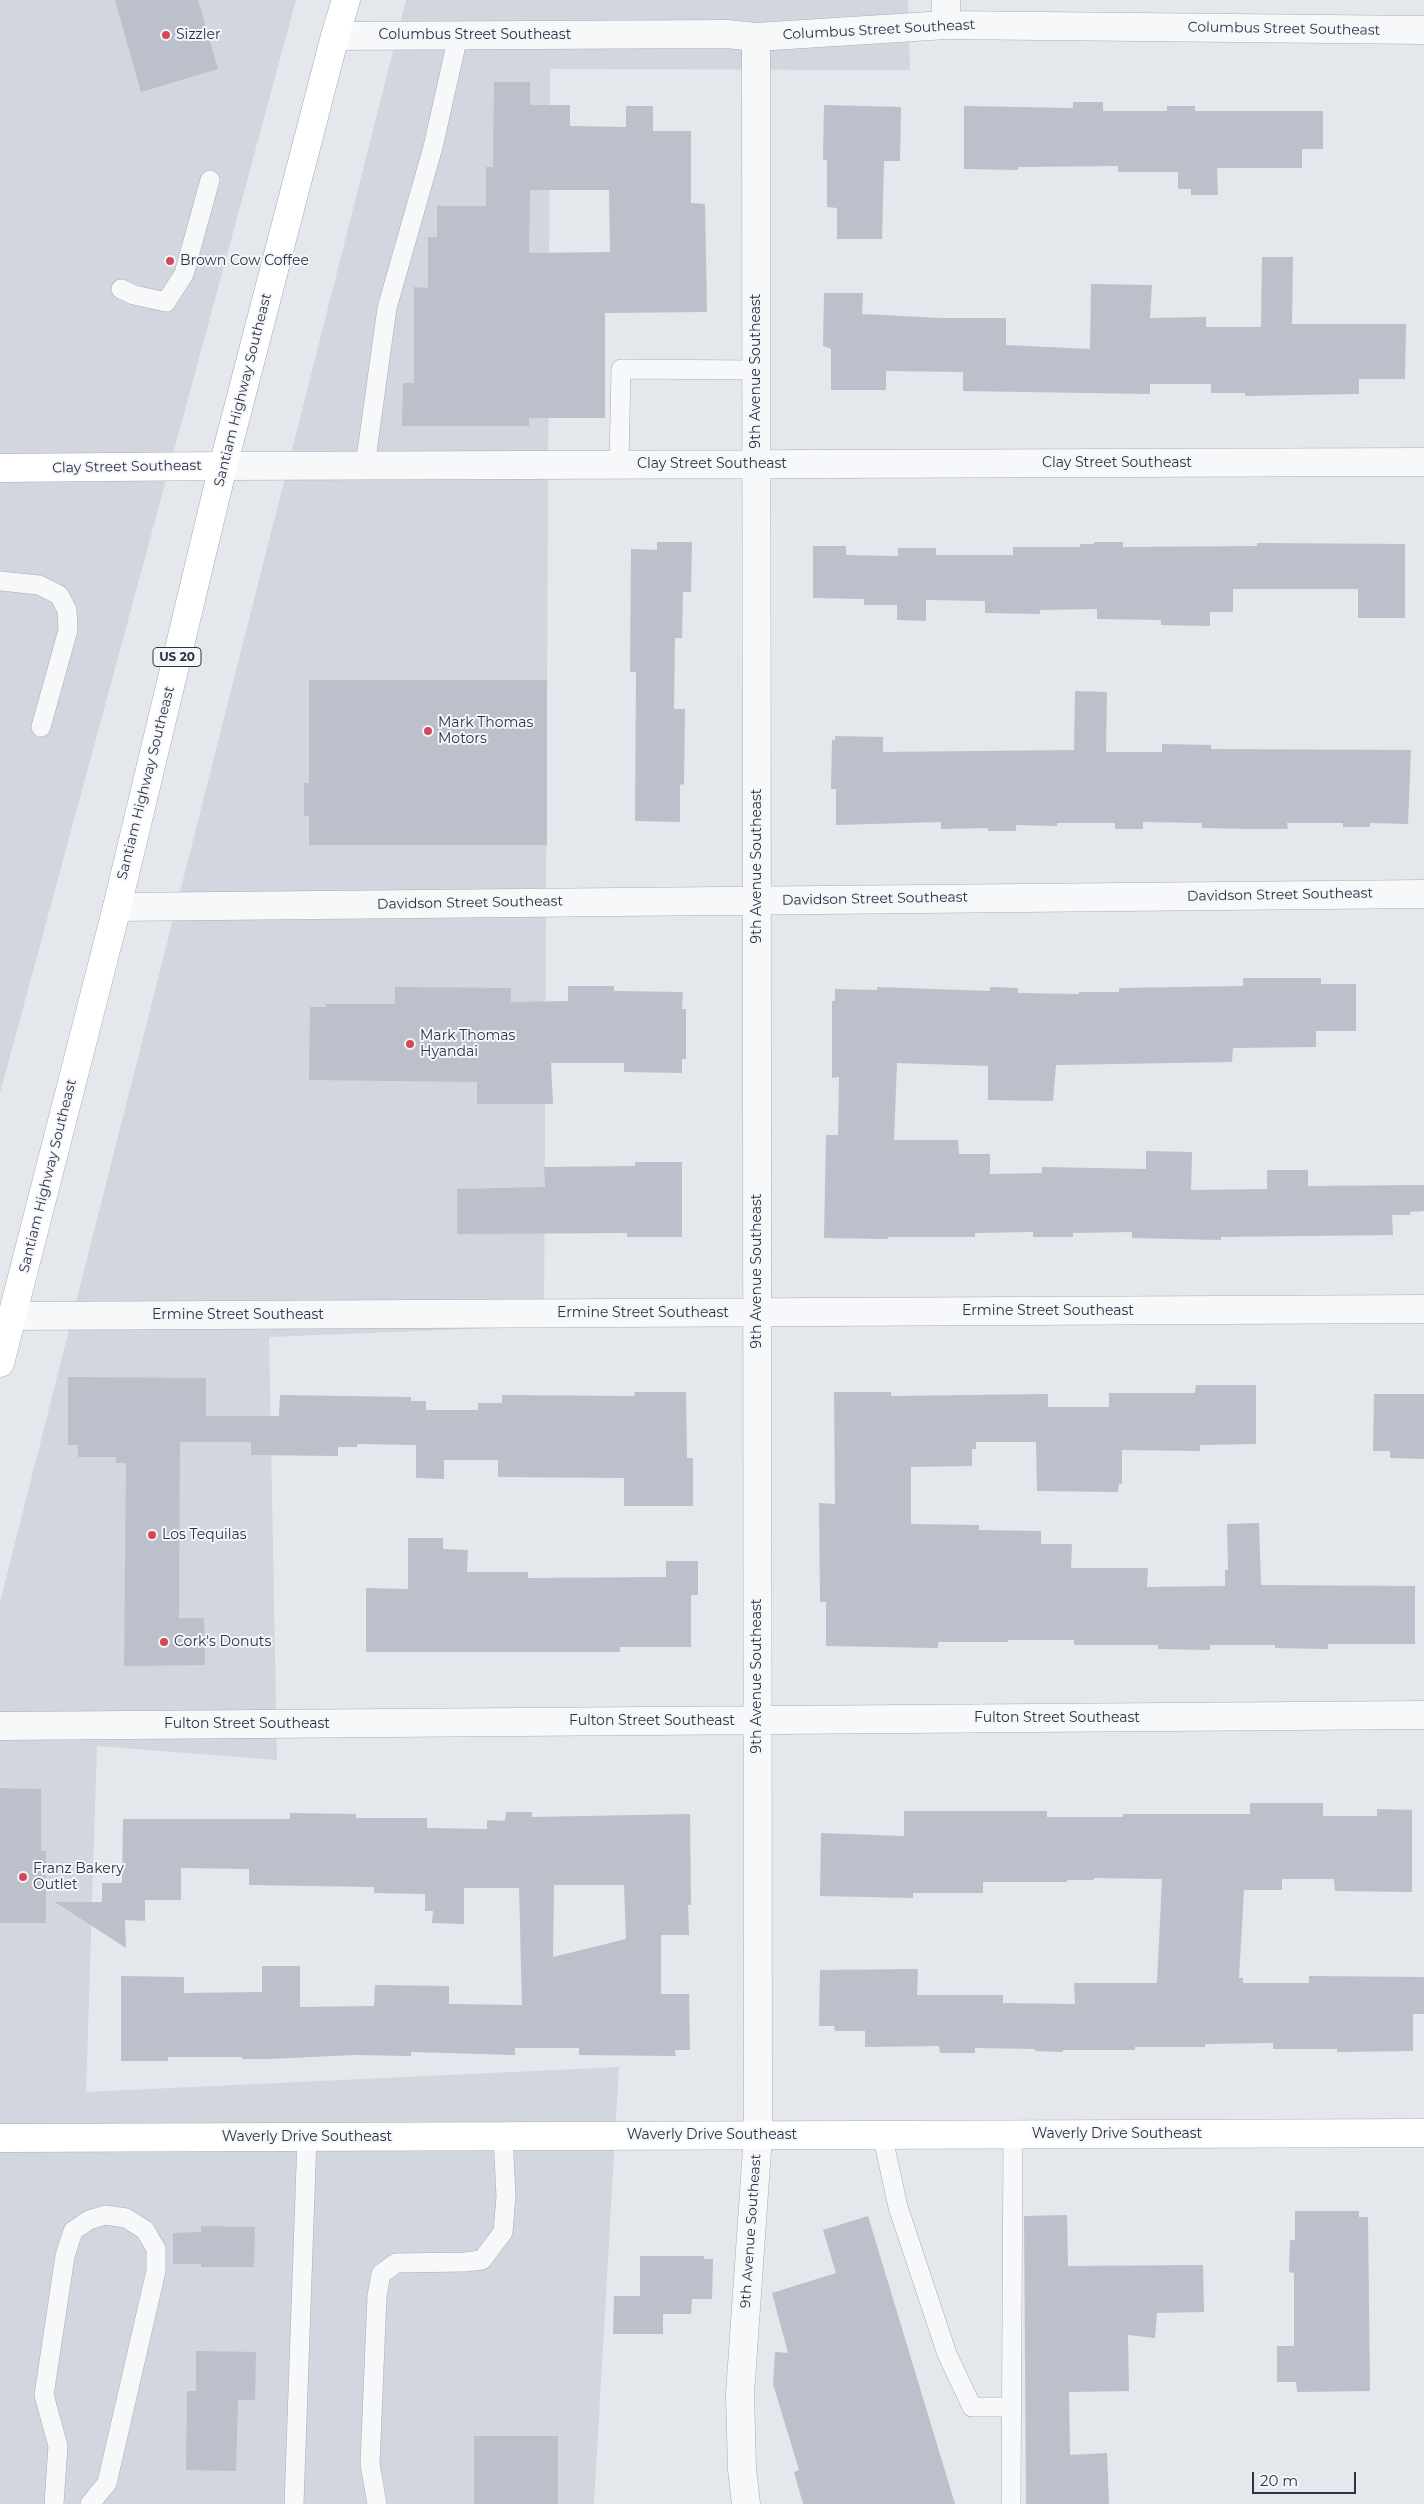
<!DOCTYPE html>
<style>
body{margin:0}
#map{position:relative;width:1424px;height:2504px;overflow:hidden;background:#e4e7ec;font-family:Montserrat,sans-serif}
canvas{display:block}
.scale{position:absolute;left:1252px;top:2472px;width:104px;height:22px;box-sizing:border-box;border:2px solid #2b3445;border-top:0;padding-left:6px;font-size:15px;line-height:18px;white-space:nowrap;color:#2b3445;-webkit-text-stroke:4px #f4f6f9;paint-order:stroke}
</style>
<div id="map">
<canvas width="1424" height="2504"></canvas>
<div class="scale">20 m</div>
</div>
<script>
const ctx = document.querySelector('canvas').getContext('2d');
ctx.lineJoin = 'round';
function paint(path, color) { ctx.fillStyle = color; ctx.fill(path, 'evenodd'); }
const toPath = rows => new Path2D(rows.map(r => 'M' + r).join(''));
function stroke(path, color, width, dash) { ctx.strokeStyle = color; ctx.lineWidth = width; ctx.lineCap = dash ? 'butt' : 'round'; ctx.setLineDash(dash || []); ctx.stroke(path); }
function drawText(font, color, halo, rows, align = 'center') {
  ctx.font = font + ' Montserrat,sans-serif'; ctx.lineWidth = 4; ctx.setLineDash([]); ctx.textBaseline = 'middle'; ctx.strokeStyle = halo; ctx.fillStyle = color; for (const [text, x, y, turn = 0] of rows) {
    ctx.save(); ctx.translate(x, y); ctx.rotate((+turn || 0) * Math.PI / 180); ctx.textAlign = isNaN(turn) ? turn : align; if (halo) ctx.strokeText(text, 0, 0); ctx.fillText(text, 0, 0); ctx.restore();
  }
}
const built = toPath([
 [0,0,296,0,0,1093],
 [406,0,908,0,910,70,550,69,544,1326,269,1337,277,1760,97,1746,86,2092,619,2067,594,2504,0,2504,0,1602]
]);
const building = toPath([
 [115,0,198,0,218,69,141,92],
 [494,82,530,82,530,105,570,105,570,126,626,127,626,106,653,106,653,131,691,131,691,203,705,204,707,312,605,313,605,418,529,418,529,426,402,426,403,383,414,383,414,287,428,288,428,237,437,237,437,206,486,206,486,167,493,167],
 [530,190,609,190,610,252,529,253],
 [1073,102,1103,102,1103,111,1167,111,1167,106,1195,106,1195,111,1323,111,1323,149,1302,149,1302,168,1217,168,1218,195,1191,195,1191,189,1178,189,1178,172,1118,172,1118,166,1018,167,1018,170,964,169,964,106,1073,108],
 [824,105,901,107,900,161,884,161,882,239,837,239,837,208,827,207,827,160,823,160],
 [1262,257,1293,257,1292,324,1406,324,1405,379,1359,379,1359,394,1245,396,1245,393,1211,393,1211,384,1150,384,1150,394,963,391,963,372,886,371,886,390,831,390,831,349,823,346,824,293,863,293,862,314,940,318,1006,318,1006,345,1090,349,1091,284,1152,285,1150,318,1206,317,1206,327,1261,327],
 [657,542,692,542,691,592,683,592,682,638,675,638,674,709,685,709,684,784,680,785,680,822,635,821,636,672,630,672,631,549,657,550],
 [1094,542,1123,542,1123,547,1257,546,1257,543,1405,544,1405,618,1358,618,1358,589,1233,589,1233,612,1210,612,1210,626,1161,625,1161,620,1097,619,1097,609,1040,610,1040,614,985,613,985,601,926,600,926,621,897,620,897,605,864,605,864,599,813,598,813,546,846,546,846,555,898,556,898,548,936,548,936,555,1013,555,1013,547,1080,547,1080,544,1094,544],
 [309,680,547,680,547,845,309,845,309,816,304,816,304,783,309,783],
 [1075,691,1107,692,1106,752,1162,752,1162,744,1211,745,1211,749,1411,750,1408,824,1370,823,1370,827,1343,827,1343,823,1287,823,1288,829,1250,829,1202,828,1202,823,1143,822,1143,829,1115,829,1115,823,1057,823,1057,826,1016,825,1016,831,988,831,988,828,941,829,941,822,836,825,836,789,831,789,832,740,835,740,835,736,883,737,883,752,1074,750],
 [1243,978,1321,978,1321,984,1356,984,1356,1031,1316,1031,1316,1047,1233,1048,1232,1062,1056,1065,1053,1101,988,1100,988,1066,897,1063,894,1140,958,1140,959,1154,990,1154,990,1174,1042,1173,1042,1167,1146,1169,1146,1151,1192,1152,1191,1190,1267,1189,1267,1170,1308,1170,1308,1186,1424,1185,1424,1211,1410,1212,1410,1215,1392,1215,1393,1235,1221,1237,1221,1240,1132,1238,1132,1232,1073,1233,1073,1237,1033,1237,1033,1232,975,1233,975,1237,888,1237,888,1239,824,1238,826,1135,838,1135,839,1077,832,1078,832,1001,835,1001,835,989,877,990,877,987,990,991,990,987,1018,988,1018,993,1079,994,1079,992,1119,992,1119,988,1243,986],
 [568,986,614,986,614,991,683,992,682,1009,686,1009,686,1059,682,1059,682,1073,624,1072,624,1063,551,1063,553,1104,477,1104,477,1082,309,1080,310,1007,326,1007,326,1004,395,1004,395,987,511,988,511,1002,568,1001],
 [635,1162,682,1162,682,1237,627,1237,627,1233,457,1234,457,1189,545,1187,544,1167,635,1166],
 [68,1377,206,1378,206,1416,279,1416,280,1395,411,1397,411,1401,426,1401,426,1410,478,1410,478,1403,502,1403,502,1395,635,1396,634,1392,686,1392,687,1458,693,1458,693,1506,624,1506,624,1478,498,1477,498,1460,444,1460,444,1479,416,1478,416,1445,357,1444,357,1447,338,1447,338,1456,251,1455,251,1442,180,1442,179,1618,204,1618,205,1665,124,1666,126,1463,116,1463,116,1457,78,1457,78,1445,68,1445],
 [1196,1385,1256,1385,1256,1444,1200,1445,1200,1451,1122,1450,1122,1484,1119,1484,1118,1492,1037,1491,1036,1442,976,1442,976,1449,972,1449,972,1466,911,1467,911,1524,979,1525,979,1530,1041,1531,1041,1544,1072,1544,1071,1568,1148,1568,1147,1587,1225,1586,1225,1570,1228,1570,1227,1524,1259,1523,1261,1585,1415,1586,1415,1644,1328,1644,1328,1649,1275,1648,1275,1645,1210,1645,1210,1650,1158,1649,1158,1645,1074,1645,1074,1640,1008,1640,1008,1642,938,1642,938,1648,826,1646,826,1602,820,1602,819,1503,835,1504,834,1392,891,1392,891,1396,1048,1394,1048,1407,1109,1407,1109,1393,1195,1393],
 [1374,1394,1424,1394,1424,1459,1390,1458,1390,1451,1373,1451],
 [408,1538,443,1538,443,1549,468,1550,467,1572,528,1572,528,1578,666,1577,666,1561,698,1561,698,1595,691,1595,691,1647,620,1647,620,1652,366,1652,366,1588,408,1589],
 [0,1788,41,1789,41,1851,46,1851,46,1923,0,1923],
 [1250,1803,1323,1803,1323,1816,1377,1816,1377,1809,1412,1810,1412,1892,1335,1891,1334,1879,1282,1879,1282,1890,1244,1890,1239,1978,1243,1978,1243,1983,1309,1983,1309,1976,1424,1977,1424,2014,1413,2014,1413,2051,1337,2052,1337,2049,1273,2049,1273,2043,1205,2044,1205,2047,1135,2047,1135,2050,1063,2050,1063,2052,1035,2051,1035,2049,975,2048,975,2053,940,2053,939,2046,865,2047,865,2031,835,2031,834,2026,819,2026,820,1970,918,1969,917,1995,1003,1995,1003,2003,1075,2004,1074,1983,1157,1983,1162,1879,1094,1878,1094,1880,1067,1880,1067,1882,983,1882,983,1893,913,1893,913,1898,820,1896,821,1833,904,1836,904,1811,1047,1811,1047,1817,1123,1817,1123,1814,1250,1814],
 [506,1812,532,1812,532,1817,690,1814,691,1905,688,1905,689,1935,661,1935,661,1994,689,1994,690,2050,675,2050,676,2056,579,2055,579,2048,515,2048,515,2055,411,2052,411,2056,354,2055,269,2059,242,2059,242,2057,168,2057,168,2061,121,2061,121,1976,184,1977,184,1993,262,1992,262,1966,300,1966,300,2007,374,2006,375,1985,449,1986,449,2004,522,2005,519,1888,464,1888,464,1924,432,1923,433,1911,425,1911,425,1894,374,1893,374,1887,249,1885,249,1869,181,1868,181,1900,145,1900,145,1921,125,1920,126,1948,55,1902,102,1902,102,1883,122,1883,123,1819,290,1819,290,1813,356,1814,356,1818,427,1818,427,1828,487,1829,487,1820,505,1821],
 [554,1885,624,1885,626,1939,553,1957],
 [1295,2211,1359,2211,1359,2217,1368,2217,1370,2391,1297,2392,1296,2382,1277,2382,1277,2346,1294,2346,1294,2273,1289,2272,1290,2240,1295,2240],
 [1067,2215,1068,2266,1203,2265,1204,2312,1157,2313,1155,2338,1128,2335,1129,2391,1069,2392,1070,2455,1107,2453,1109,2504,1026,2504,1024,2216],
 [868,2216,955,2504,803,2504,794,2472,799,2470,773,2384,775,2352,788,2353,772,2293,836,2273,823,2230],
 [201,2226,255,2227,254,2267,201,2267,201,2264,173,2264,173,2233,201,2232],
 [640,2256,704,2256,704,2259,713,2259,712,2299,692,2299,691,2314,663,2314,663,2334,613,2334,614,2296,640,2296],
 [196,2351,256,2352,255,2400,238,2400,236,2471,186,2470,187,2391,196,2391],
 [474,2436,558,2436,558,2504,474,2504]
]);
const lane = toPath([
 [121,289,134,295,166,302,184,274,210,180],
 [619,465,621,369,756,370],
 [365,466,387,308,433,147,458,36],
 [0,581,39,585,59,595,67,610,68,630,41,727],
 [882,2134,898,2207,947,2354,972,2407,1011,2407],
 [54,2504,58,2446,44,2395,65,2256,73,2231,89,2220,105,2215,126,2218,145,2230,156,2249,156,2271,107,2483,90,2504],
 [294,2504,307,2137],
 [377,2504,370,2464,377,2296,381,2274,396,2263,465,2262,482,2260,503,2232,506,2196,503,2136],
 [1011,2504,1013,2134]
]);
const street = toPath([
 [946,0,946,25],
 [335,36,727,34,756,37,946,25,1424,30],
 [223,466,1424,462],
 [117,907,1424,894],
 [12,1316,1424,1309],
 [0,1726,1424,1715],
 [746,2504,742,2469,740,2394,758,2135,756,37]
]);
const secondary = toPath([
 [0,468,223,466],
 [0,2138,1424,2133]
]);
const primary = toPath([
 [0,1363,117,907,223,466,335,36,346,0]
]);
const markers = [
 [166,35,5,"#d1495b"],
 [170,261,5,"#d1495b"],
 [428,731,5,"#d1495b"],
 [410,1044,5,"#d1495b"],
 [152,1535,5,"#d1495b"],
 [164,1642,5,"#d1495b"],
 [23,1877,5,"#d1495b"]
];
const shields = [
 [177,657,48]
];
const shieldNames = [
 ["US 20",177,657]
];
const streetNames = [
 ["Columbus Street Southeast",1284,29,1],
 ["Columbus Street Southeast",879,30,-3],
 ["Columbus Street Southeast",475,35],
 ["9th Avenue Southeast",756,371,-90],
 ["Santiam Highway Southeast",243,390,-76],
 ["Clay Street Southeast",1117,463],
 ["Clay Street Southeast",712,464],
 ["Clay Street Southeast",127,467,-1],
 ["Santiam Highway Southeast",146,783,-76],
 ["9th Avenue Southeast",757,866,-90],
 ["Davidson Street Southeast",1280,895,-1],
 ["Davidson Street Southeast",875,899,-1],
 ["Davidson Street Southeast",470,903,-1],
 ["Santiam Highway Southeast",48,1176,-76],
 ["9th Avenue Southeast",757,1271,-90],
 ["Ermine Street Southeast",1048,1311],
 ["Ermine Street Southeast",643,1313],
 ["Ermine Street Southeast",238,1315],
 ["9th Avenue Southeast",757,1676,-90],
 ["Fulton Street Southeast",1057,1718],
 ["Fulton Street Southeast",652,1721],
 ["Fulton Street Southeast",247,1724],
 ["Waverly Drive Southeast",1117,2134],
 ["Waverly Drive Southeast",712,2135],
 ["Waverly Drive Southeast",307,2137],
 ["9th Avenue Southeast",751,2231,-86]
];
const poiNames = [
 ["Sizzler",176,35],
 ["Brown Cow Coffee",180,261],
 ["Mark Thomas",438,723],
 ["Motors",438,739],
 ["Mark Thomas",420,1036],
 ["Hyandai",420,1052],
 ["Los Tequilas",162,1535],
 ["Cork's Donuts",174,1642],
 ["Franz Bakery",33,1869],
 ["Outlet",33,1885]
];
paint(built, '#d2d6de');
paint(building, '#bbc0ca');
stroke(lane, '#a9aeb7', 20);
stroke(street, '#a9aeb7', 29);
stroke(secondary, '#a9aeb7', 29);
stroke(primary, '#a3abb8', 29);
stroke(lane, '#f7f8fa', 19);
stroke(street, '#f7f8fa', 28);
stroke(secondary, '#fff', 28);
stroke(primary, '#fff', 28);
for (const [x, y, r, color] of markers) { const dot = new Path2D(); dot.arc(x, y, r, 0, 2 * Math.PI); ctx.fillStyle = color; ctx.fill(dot); stroke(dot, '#f4f6f9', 2); }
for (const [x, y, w] of shields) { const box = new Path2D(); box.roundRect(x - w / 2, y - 9.5, w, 19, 4); ctx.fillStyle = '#f4f6f9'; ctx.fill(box); stroke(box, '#2b3445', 1); }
drawText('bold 12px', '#2b3445', null, shieldNames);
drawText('14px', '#2b3445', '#f4f6f9', streetNames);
drawText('14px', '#2b3445', '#f4f6f9', poiNames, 'left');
</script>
